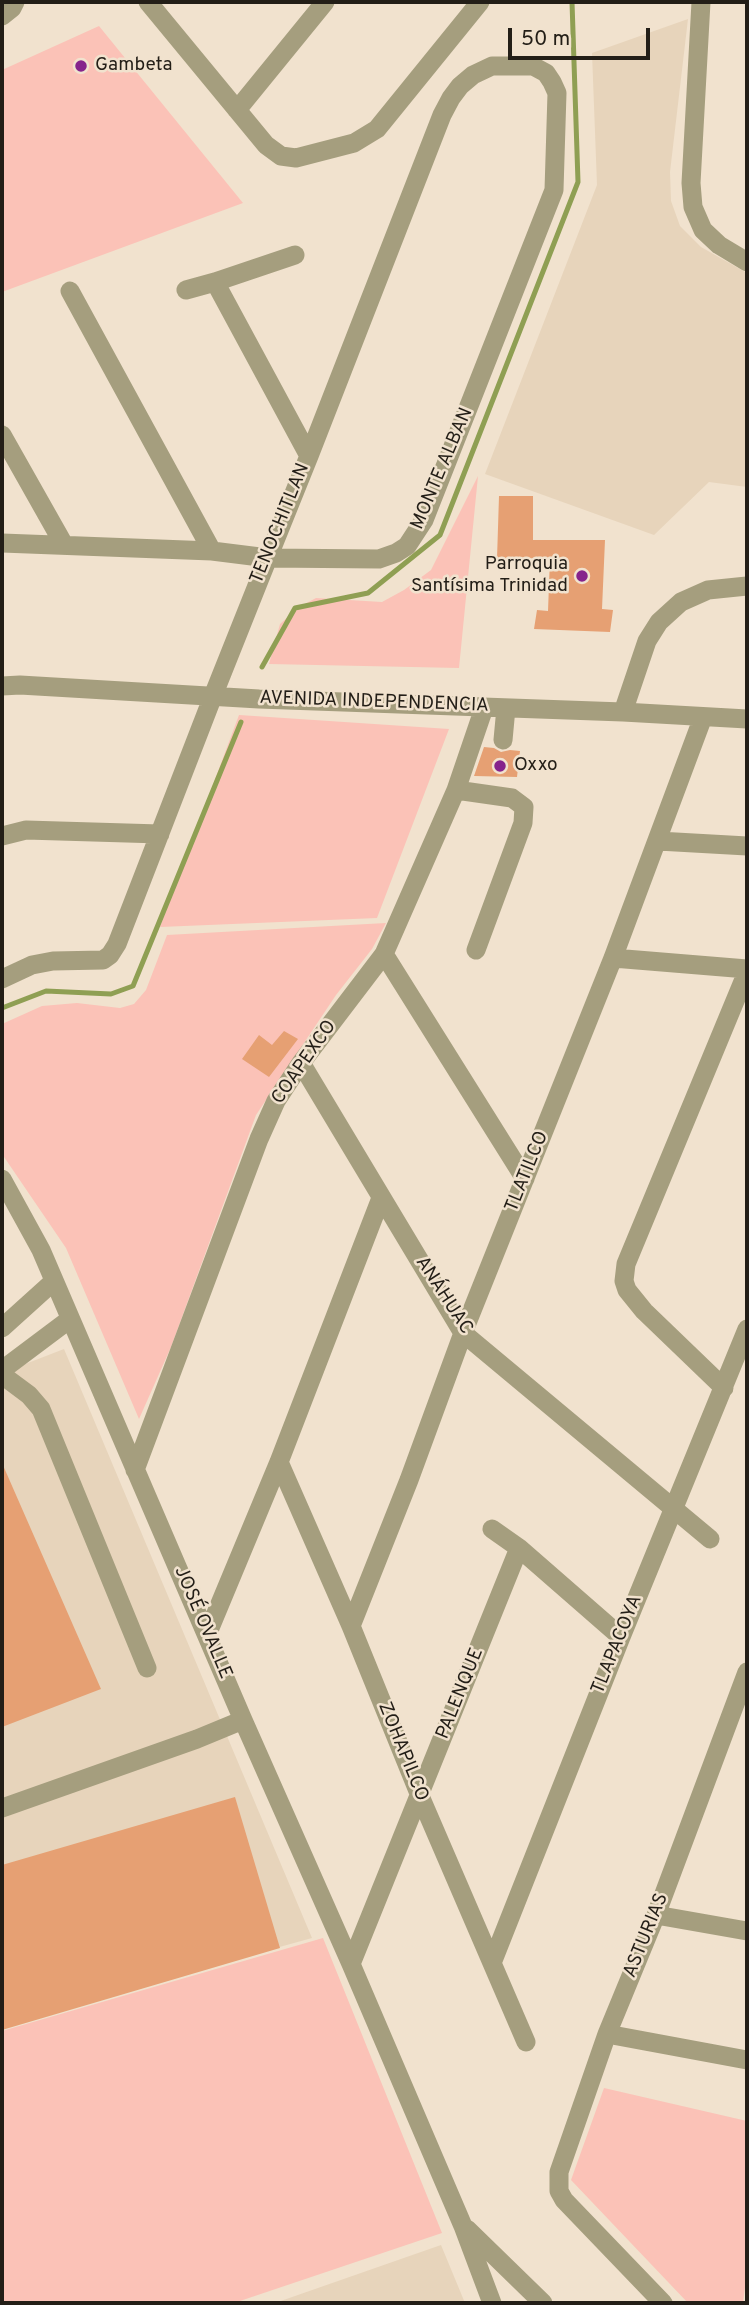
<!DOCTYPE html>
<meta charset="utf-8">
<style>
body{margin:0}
#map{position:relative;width:749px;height:2305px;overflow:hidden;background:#f1e2ce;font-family:Overpass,sans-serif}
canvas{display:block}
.frame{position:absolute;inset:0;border:4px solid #231e17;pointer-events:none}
.scale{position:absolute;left:508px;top:28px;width:142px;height:32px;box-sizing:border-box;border:4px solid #231e17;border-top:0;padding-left:9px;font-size:21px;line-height:24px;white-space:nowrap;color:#231e17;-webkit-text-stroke:5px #f1e2ce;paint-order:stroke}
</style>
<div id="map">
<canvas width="749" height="2305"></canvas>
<div class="frame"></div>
<div class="scale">50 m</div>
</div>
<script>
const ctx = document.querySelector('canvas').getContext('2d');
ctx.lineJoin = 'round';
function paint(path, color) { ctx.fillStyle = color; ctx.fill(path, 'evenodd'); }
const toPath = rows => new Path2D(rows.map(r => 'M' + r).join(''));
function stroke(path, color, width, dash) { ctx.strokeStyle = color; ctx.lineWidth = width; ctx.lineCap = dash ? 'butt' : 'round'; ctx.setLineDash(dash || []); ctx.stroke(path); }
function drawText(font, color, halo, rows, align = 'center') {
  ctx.font = font + ' Overpass,sans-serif'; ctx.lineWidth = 5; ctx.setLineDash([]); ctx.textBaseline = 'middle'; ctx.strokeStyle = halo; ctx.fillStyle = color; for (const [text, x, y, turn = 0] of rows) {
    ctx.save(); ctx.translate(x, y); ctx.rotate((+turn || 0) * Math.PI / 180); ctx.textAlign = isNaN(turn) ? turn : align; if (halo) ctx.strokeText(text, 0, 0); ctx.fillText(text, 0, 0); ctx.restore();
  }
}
const built = toPath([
 [688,19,670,172,671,201,680,226,701,247,747,273,747,487,709,482,654,535,485,474,597,185,592,53],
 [64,1349,312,1938,2,2024,2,1373],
 [441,2245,465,2303,275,2303]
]);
const green = toPath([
 [99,26,243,203,2,292,2,70],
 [478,476,459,668,269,664,280,624,299,607,316,598,382,602,404,590,431,570],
 [239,715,449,729,377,918,160,927],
 [386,923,372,949,336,995,256,1115,171,1347,139,1419,66,1248,2,1154,2,1024,42,1006,77,1003,120,1008,134,1004,146,990,167,935],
 [323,1938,442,2233,234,2303,2,2303,2,2031],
 [604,2088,747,2121,747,2272,743,2303,688,2303,571,2180]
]);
const stream = toPath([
 [262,667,295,608,368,593,440,535,578,182,572,2],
 [2,1008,46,991,111,994,133,986,241,722]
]);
const building = toPath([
 [499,496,533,496,533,540,605,540,602,609,613,610,610,632,534,629,537,610,548,611,550,558,497,559],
 [484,747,494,748,501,752,510,750,520,751,517,777,474,776],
 [284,1031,298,1039,269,1077,242,1059,259,1035,272,1045],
 [2,1463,101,1689,2,1727],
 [235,1797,280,1948,2,2030,2,1865]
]);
const minor = toPath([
 [148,2,266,145,281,156,296,158,354,143,377,129,480,2],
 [701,2,691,183,693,207,703,230,719,245,747,262],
 [2,16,12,8,15,2],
 [237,110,325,2],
 [215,282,309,456],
 [186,290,215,282,295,255],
 [70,291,212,551],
 [2,435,63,543],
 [2,543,212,551,268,558,379,559,396,553,407,546,424,520,554,190,557,93,552,82,546,73,533,66,492,66,473,75,460,86,451,98,442,115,309,456,268,558,213,696,117,944,110,955,103,960,53,961,32,965,2,979],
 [2,686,20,685,259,699,623,712,747,719],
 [623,712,647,641,659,622,681,602,708,590,747,586],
 [503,740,506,708],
 [456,790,512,798,524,807,523,823,476,950],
 [2,836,26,830,160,834],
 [658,841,747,846],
 [384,954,525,1179],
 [613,958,747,969],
 [301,1063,463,1333,710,1539],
 [2,1179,41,1250,243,1720,351,1964,463,2226,492,2303],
 [2,1328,54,1281],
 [2,1370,70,1319],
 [2,1375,29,1395,41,1409,147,1668],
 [724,1388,644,1311,627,1290,624,1281,626,1264,747,972],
 [279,1462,351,1626,420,1796,526,2042],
 [135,1470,259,1139,276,1101,301,1063,384,954,456,790,484,708],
 [492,1529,519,1548,621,1637],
 [351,1626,409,1480,463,1333,613,958,703,717],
 [207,1635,279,1462,381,1198],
 [2,1808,197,1739,243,1720],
 [656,1915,747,1931],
 [492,1963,621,1637,747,1329],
 [351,1964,519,1548],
 [607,2034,747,2060],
 [467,2229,543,2303],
 [663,2303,564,2200,559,2191,559,2172,607,2034,656,1915,747,1672]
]);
const markers = [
 [81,66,7,"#86238c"],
 [582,576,7,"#86238c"],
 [500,766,7,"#86238c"]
];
const poiNames = [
 ["Gambeta",95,66],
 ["Parroquia",568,565,"right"],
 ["Santísima Trinidad",568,587,"right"],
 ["Oxxo",514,766]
];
const streetNames = [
 ["MONTE ALBAN",443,469,-67],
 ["TENOCHITLAN",281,524,-68],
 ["AVENIDA INDEPENDENCIA",374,703,2],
 ["COAPEXCO",305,1063,-55],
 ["TLATILCO",528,1172,-68],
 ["ANÁHUAC",443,1296,57],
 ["JOSÉ OVALLE",202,1623,67],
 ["TLAPACOYA",618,1645,-68],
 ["PALENQUE",461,1694,-68],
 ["ZOHAPILCO",402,1752,68],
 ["ASTURIAS",647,1936,-68]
];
paint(built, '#e7d4bb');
paint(green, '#fbc2b7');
stroke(stream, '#8f9f53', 5);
paint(building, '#e6a073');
stroke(minor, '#a59e7e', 19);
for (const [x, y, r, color] of markers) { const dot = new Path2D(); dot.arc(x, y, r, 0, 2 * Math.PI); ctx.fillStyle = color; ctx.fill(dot); stroke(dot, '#f1e2ce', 2.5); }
drawText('19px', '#231e17', '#f1e2ce', poiNames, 'left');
drawText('19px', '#231e17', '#f1e2ce', streetNames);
</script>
